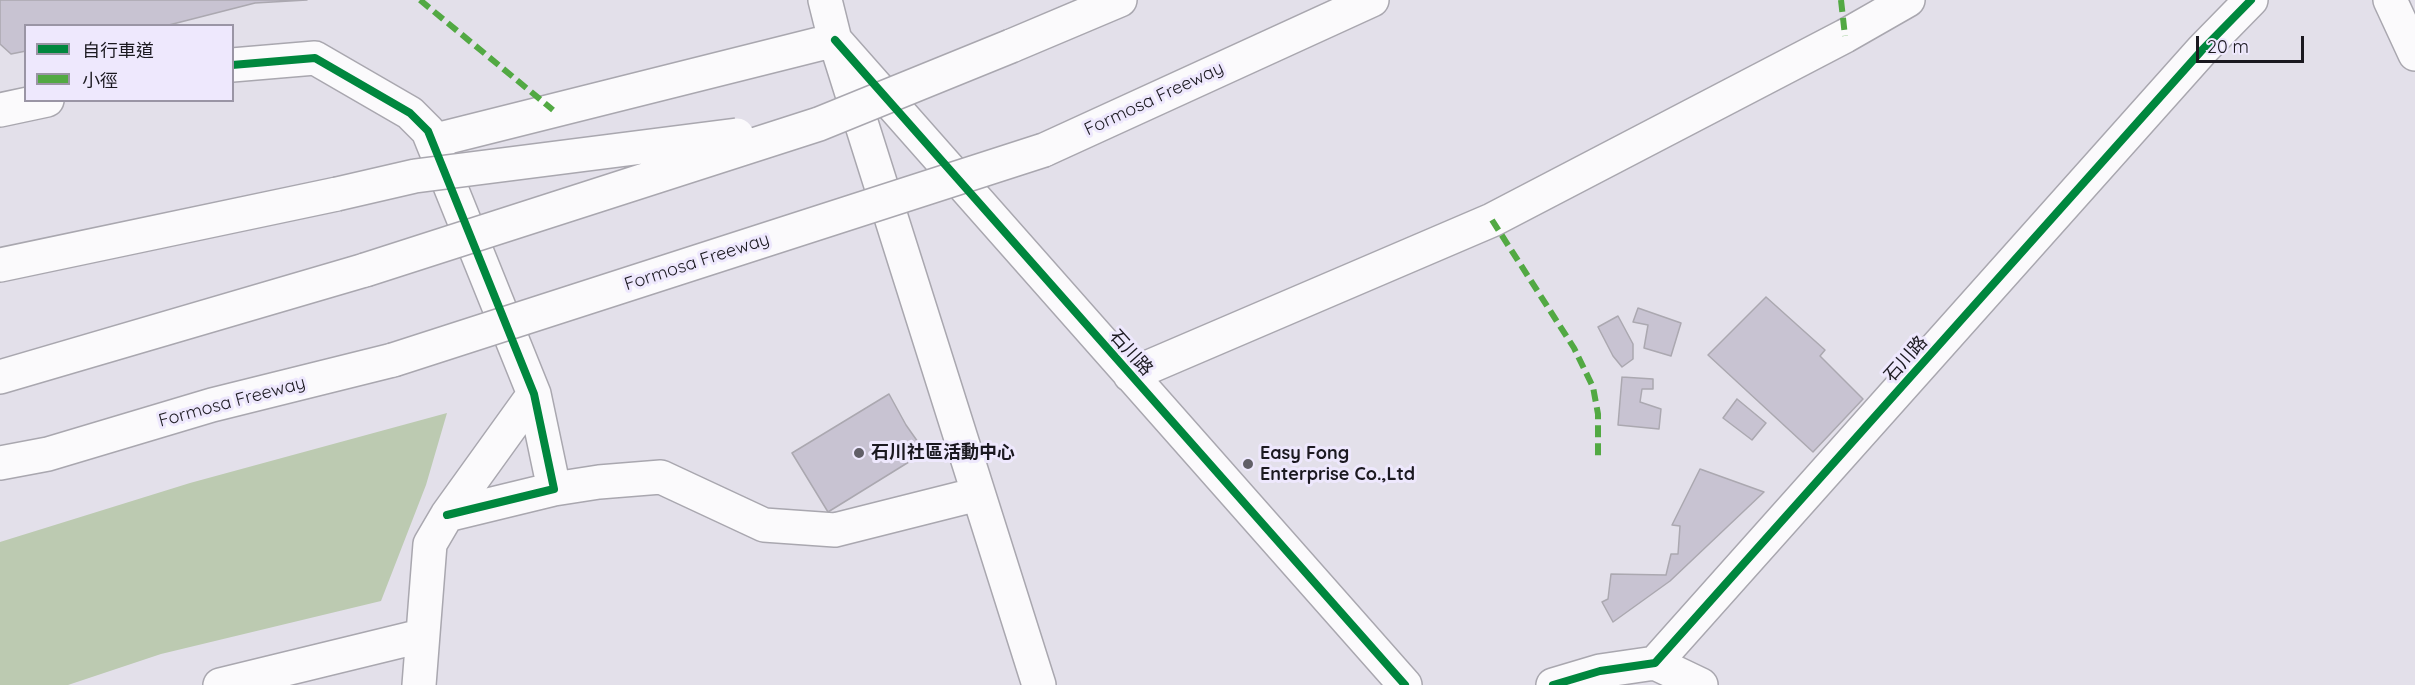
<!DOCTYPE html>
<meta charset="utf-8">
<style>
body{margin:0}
#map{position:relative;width:2415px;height:685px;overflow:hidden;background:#e3e0ea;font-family:Quicksand,"Noto Sans TC",sans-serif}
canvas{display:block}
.legend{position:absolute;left:24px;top:24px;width:210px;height:78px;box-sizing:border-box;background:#eee8fd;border:2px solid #9a95a5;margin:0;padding:8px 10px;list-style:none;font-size:18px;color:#1b1920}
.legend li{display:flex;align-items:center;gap:12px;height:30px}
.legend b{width:30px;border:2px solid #9a95a5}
.scale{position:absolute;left:2196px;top:36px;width:108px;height:27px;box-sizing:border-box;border:3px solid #1b1920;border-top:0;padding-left:8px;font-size:18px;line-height:21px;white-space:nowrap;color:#1b1920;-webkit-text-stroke:4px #eee8fd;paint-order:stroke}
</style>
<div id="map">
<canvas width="2415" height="685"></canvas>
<ul class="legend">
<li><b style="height:8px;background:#00873e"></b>自行車道</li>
<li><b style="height:8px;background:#52a943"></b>小徑</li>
</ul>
<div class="scale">20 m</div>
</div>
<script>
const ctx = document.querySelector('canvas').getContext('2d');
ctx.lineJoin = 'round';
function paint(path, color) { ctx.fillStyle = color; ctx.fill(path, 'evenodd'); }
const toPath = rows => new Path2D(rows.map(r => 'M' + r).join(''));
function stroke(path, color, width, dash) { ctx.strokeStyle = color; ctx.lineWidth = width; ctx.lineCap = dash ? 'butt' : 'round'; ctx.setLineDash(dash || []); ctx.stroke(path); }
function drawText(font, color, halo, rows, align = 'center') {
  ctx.font = font + ' Quicksand,"Noto Sans TC",sans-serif'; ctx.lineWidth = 6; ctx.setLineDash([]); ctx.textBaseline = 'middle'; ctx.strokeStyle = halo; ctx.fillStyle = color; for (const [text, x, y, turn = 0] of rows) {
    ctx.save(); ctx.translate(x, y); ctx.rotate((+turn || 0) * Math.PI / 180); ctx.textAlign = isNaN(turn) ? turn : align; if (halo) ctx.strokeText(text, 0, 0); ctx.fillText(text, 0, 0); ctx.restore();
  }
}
const forest = toPath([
 [447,413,426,485,381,601,161,654,68,685,0,685,0,542,190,483]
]);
const building = toPath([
 [0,0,307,0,255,3,165,26,26,26,26,51,11,54,0,44,0,0],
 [1766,297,1825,350,1820,356,1863,399,1813,452,1708,355,1766,297],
 [1638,308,1681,323,1671,356,1644,348,1648,325,1633,322,1638,308],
 [1618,316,1633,344,1633,359,1622,367,1613,356,1598,327,1618,316],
 [1622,377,1653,379,1653,389,1642,389,1640,402,1661,409,1659,429,1618,425,1622,377],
 [889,394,906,425,925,452,828,512,792,453,889,394],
 [1737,399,1766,423,1752,440,1723,418,1737,399],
 [1700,469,1764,492,1670,581,1613,622,1602,602,1608,599,1611,574,1666,575,1671,554,1678,554,1680,526,1672,525,1700,469]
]);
const minor = toPath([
 [825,0,835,40,1039,685],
 [2390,0,2415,54],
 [835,40,1405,685],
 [232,65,315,58,410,113,428,131,534,394,554,489,447,515],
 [0,110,47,100],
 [432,141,835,40],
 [1130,375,1492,220,1845,36,1908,0],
 [554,489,599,482,661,477,764,525,835,530,978,494],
 [1655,663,1701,685],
 [220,685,421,636],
 [419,685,430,544,447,515,534,394],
 [1553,685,1600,671,1655,663,2203,49,2251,0]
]);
const highway = toPath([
 [1011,46,1120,0],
 [1044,150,1372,0],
 [0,265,337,194],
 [0,377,365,270],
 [0,463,48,454,212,405,393,360]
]);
const highwayBridge = toPath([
 [337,194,415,176,737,135],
 [365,270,819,124,1011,46],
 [393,360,1044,150]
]);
const quiet = toPath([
 [420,0,553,110],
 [1841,0,1845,36],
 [1492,220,1574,348,1593,387,1598,414,1598,456]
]);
const cycleway = toPath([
 [835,40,1405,685],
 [232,65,315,58,410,113,428,131,534,394,554,489,447,515],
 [1553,685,1600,671,1655,663,2203,49,2251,0]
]);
const markers = [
 [859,453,6,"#615f67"],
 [1248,464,6,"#615f67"]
];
const streetNames = [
 ["Formosa Freeway",1154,99,-25],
 ["Formosa Freeway",697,262,-18],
 ["石川路",1131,353,48],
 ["石川路",1906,359,-48],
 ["Formosa Freeway",232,402,-15]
];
const poiNames = [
 ["石川社區活動中心",871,453],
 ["Easy Fong",1260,454],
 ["Enterprise Co.,Ltd",1260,475]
];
paint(forest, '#bccab1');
paint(building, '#c8c3d2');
stroke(building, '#aba8b0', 1.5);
stroke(minor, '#a9a7af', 36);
stroke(highway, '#a9a7af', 36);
stroke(minor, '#fbfafc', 33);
stroke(highway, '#fbfafc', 33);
stroke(highwayBridge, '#a9a7af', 36, []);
stroke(highwayBridge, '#fbfafc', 33);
stroke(quiet, '#52a943', 6, [12, 6]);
stroke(cycleway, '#00873e', 8);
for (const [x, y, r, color] of markers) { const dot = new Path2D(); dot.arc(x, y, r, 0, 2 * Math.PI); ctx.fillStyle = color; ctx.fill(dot); stroke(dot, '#eee8fd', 2); }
drawText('18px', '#1b1920', '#eee8fd', streetNames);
drawText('bold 18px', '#1b1920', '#eee8fd', poiNames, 'left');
</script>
